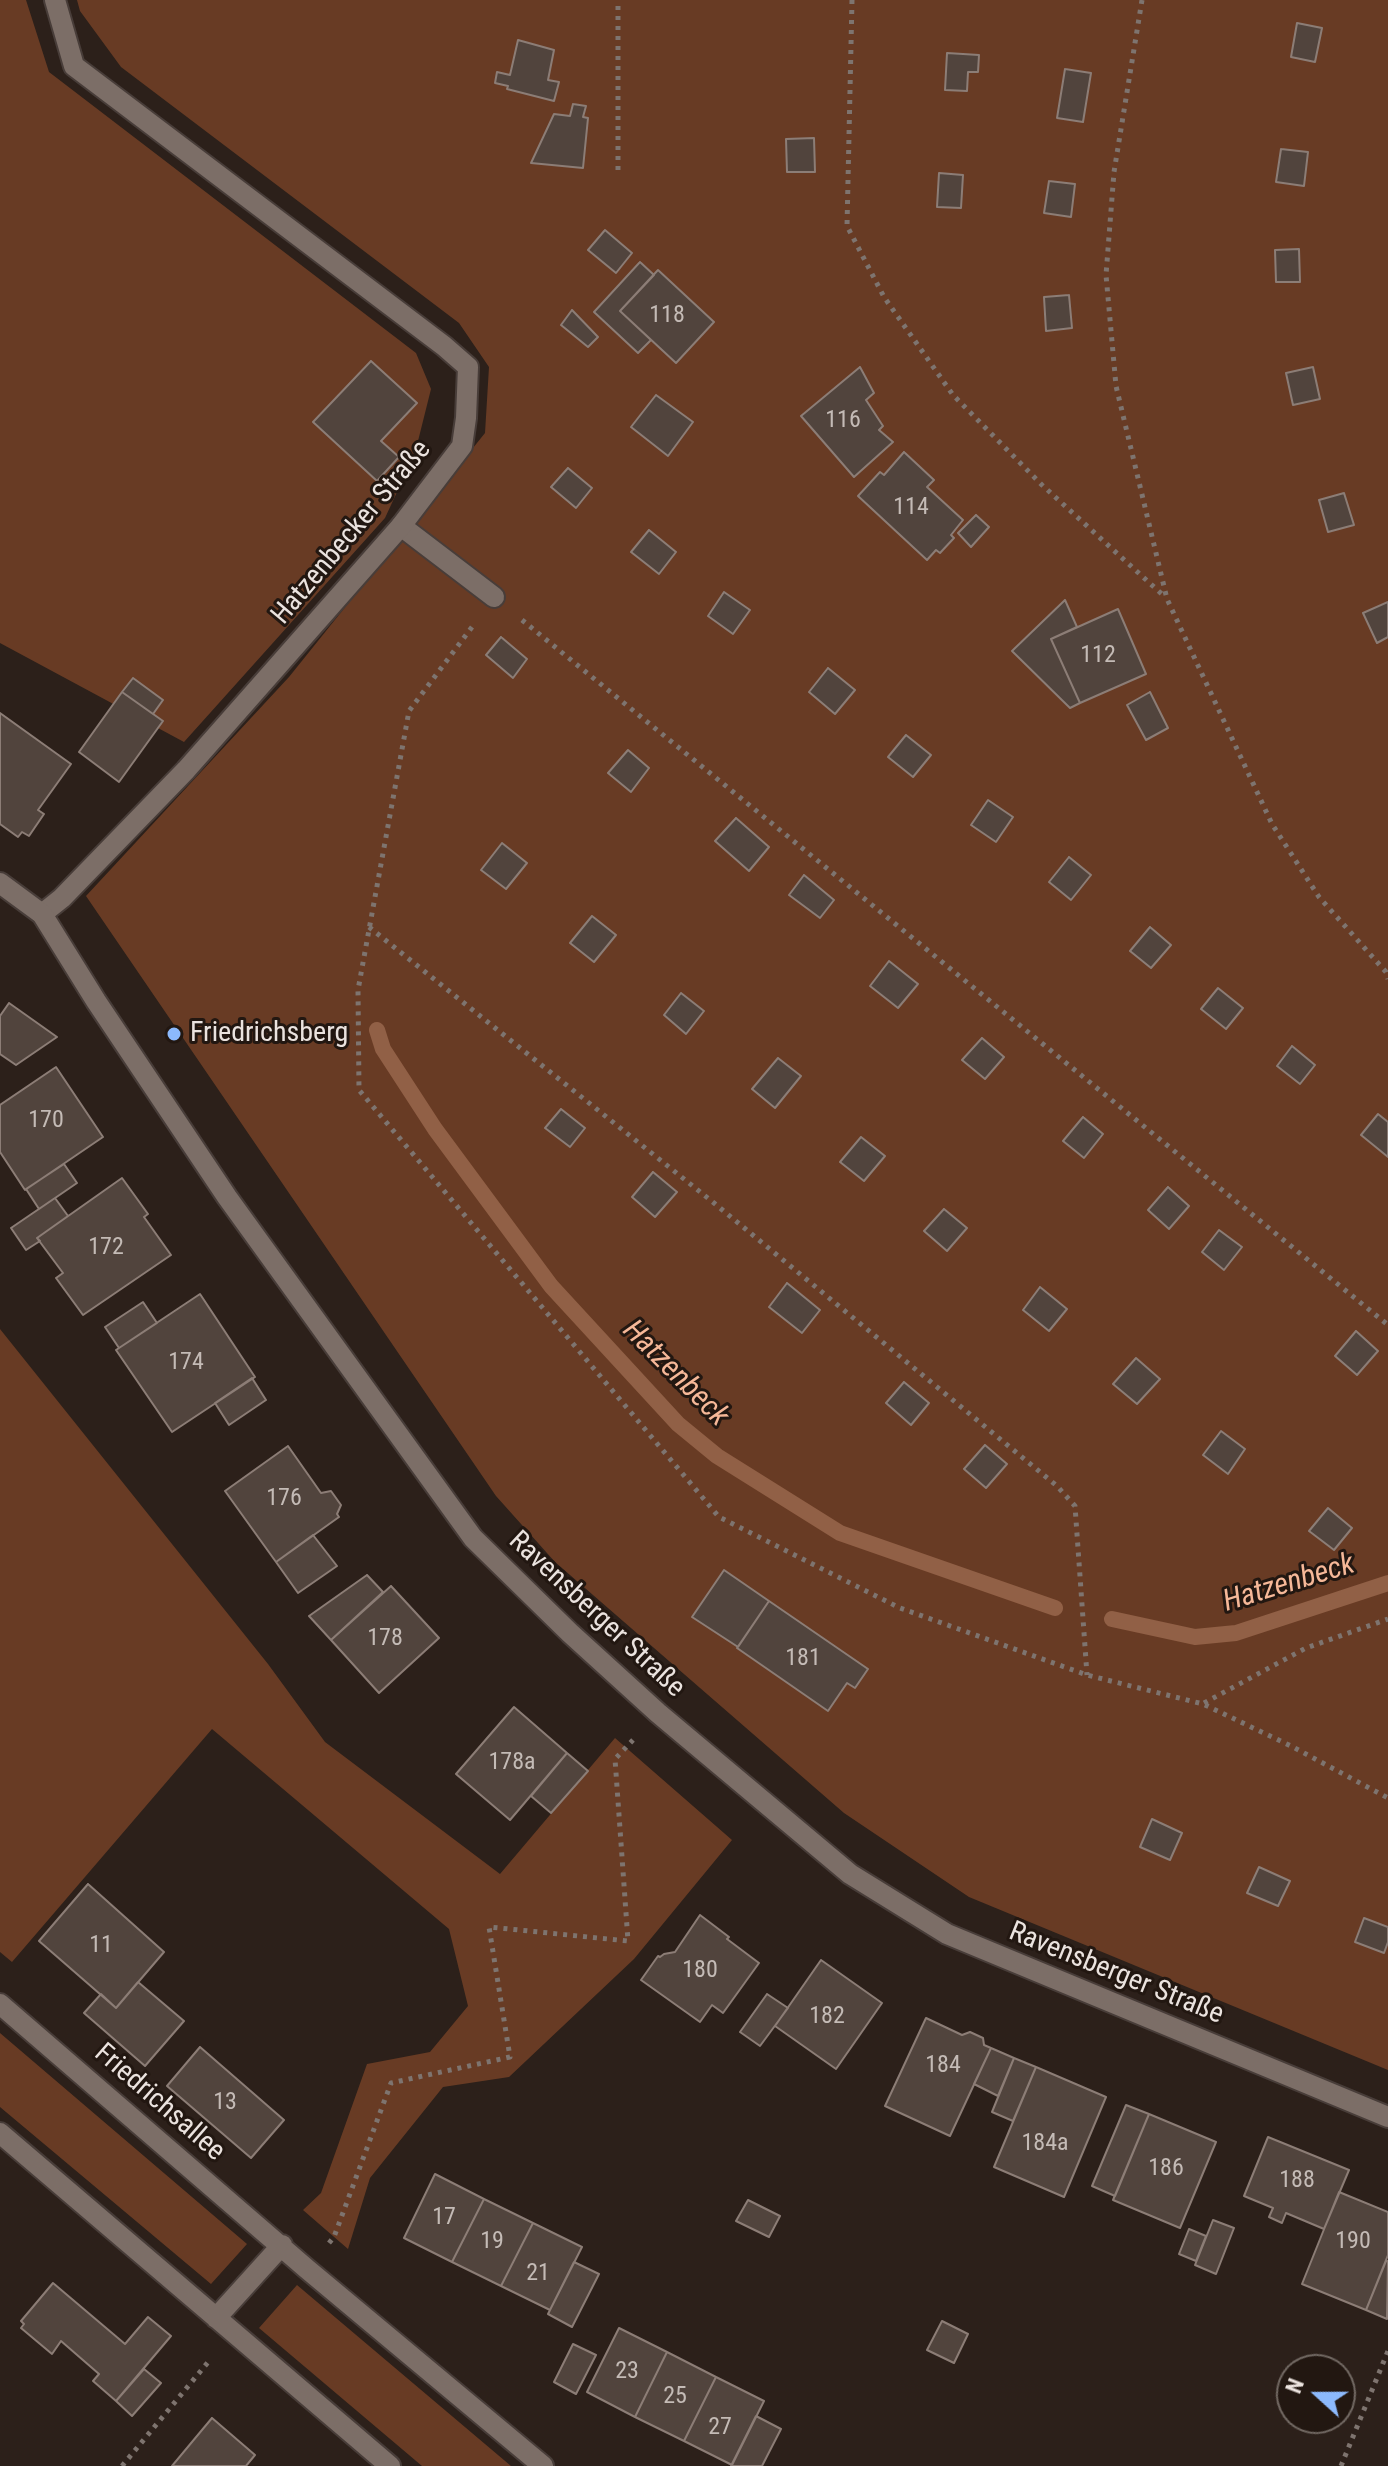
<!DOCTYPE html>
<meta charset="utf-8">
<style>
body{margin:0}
#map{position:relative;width:1388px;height:2466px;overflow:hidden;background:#2c201a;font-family:"Roboto Condensed",sans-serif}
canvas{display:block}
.north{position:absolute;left:1276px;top:2354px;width:80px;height:80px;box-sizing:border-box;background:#221711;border:2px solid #726963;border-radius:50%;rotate:291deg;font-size:22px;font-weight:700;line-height:32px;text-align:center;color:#ebe3df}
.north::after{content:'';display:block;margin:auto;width:28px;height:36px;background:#8cb9fc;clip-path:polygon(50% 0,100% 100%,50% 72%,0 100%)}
</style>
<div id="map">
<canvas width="1388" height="2466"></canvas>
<div class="north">N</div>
</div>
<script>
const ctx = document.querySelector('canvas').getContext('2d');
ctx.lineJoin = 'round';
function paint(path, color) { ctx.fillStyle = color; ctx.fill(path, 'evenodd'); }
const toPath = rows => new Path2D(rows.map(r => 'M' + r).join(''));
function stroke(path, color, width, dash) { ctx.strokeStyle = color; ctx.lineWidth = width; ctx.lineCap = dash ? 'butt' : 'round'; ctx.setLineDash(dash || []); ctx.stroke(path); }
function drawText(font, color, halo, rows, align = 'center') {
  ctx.font = font + ' "Roboto Condensed",sans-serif'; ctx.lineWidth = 6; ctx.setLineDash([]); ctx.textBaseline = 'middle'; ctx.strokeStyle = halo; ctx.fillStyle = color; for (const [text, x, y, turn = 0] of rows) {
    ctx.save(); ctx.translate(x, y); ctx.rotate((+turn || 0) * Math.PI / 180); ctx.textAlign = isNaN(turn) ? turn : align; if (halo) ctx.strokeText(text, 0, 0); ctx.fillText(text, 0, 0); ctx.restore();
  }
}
const green = toPath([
 [0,0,26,0,49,72,416,353,431,389,415,453,385,518,184,742,0,643],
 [77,0,1388,0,1388,2070,969,1897,844,1813,555,1562,496,1496,86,896,289,677,485,433,489,367,459,323,121,67,80,11],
 [0,1329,268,1664,325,1742,500,1874,615,1738,732,1840,634,1959,509,2077,443,2087,370,2178,348,2249,303,2210,321,2193,367,2064,430,2052,468,2006,449,1929,212,1729,12,1962,0,1952],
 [0,2033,247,2244,211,2284,0,2107],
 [297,2285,511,2466,422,2466,259,2328]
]);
const stream = toPath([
 [377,1030,383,1049,435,1129,551,1286,678,1424,717,1456,840,1533,1055,1608],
 [1112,1619,1195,1637,1236,1633,1388,1583]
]);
const building = toPath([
 [1297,23,1322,28,1315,62,1291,57,1297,23],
 [518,40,554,50,548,80,559,82,554,101,507,89,508,86,495,83,497,72,510,75,518,40],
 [947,53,979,55,978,72,968,72,967,91,945,90,947,53],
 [1065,69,1091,73,1083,122,1057,118,1065,69],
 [573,104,586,106,583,117,588,118,583,168,531,163,554,114,570,116,573,104],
 [814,138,815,172,787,172,786,139,814,138],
 [1281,149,1308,152,1304,186,1276,182,1281,149],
 [939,173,963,175,961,208,937,207,939,173],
 [1049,181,1075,184,1071,217,1044,213,1049,181],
 [605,230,632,253,616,273,588,250,605,230],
 [1299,249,1300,282,1276,282,1275,250,1299,249],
 [640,262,654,275,620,311,651,340,638,353,594,312,640,262],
 [658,270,714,322,676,363,620,311,658,270],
 [1069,295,1072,328,1046,331,1044,297,1069,295],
 [572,310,598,337,588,347,561,325,572,310],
 [371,361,417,403,381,441,399,457,377,481,313,422,371,361],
 [860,367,874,393,866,400,883,426,879,430,893,442,854,477,801,416,860,367],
 [1313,367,1320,399,1293,405,1286,373,1313,367],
 [656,395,693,422,668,456,631,427,656,395],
 [904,452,934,480,927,487,963,520,951,535,954,538,940,553,936,550,927,560,858,496,880,472,884,475,904,452],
 [568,468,592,488,576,508,551,487,568,468],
 [1344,493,1354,525,1328,532,1319,500,1344,493],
 [976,515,989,527,971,547,958,533,976,515],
 [649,530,676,552,659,574,631,552,649,530],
 [724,592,750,610,733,634,708,616,724,592],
 [1065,600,1077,627,1051,639,1080,703,1070,708,1012,651,1065,600],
 [1388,602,1388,637,1377,643,1363,613,1388,602],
 [1118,609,1146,674,1080,703,1051,639,1118,609],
 [501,637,527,659,513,678,486,655,501,637],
 [828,668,855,690,835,714,809,692,828,668],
 [133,678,163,700,153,714,122,692,133,678],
 [122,692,163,721,119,782,79,752,122,692],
 [1150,692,1168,728,1146,740,1127,705,1150,692],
 [0,713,71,764,38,810,44,814,29,836,22,832,18,837,0,824,0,713],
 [906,735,931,755,913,777,888,757,906,735],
 [628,750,649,768,631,792,608,773,628,750],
 [988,800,1013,817,996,842,971,825,988,800],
 [736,818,769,847,749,871,715,841,736,818],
 [502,843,527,863,506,889,481,870,502,843],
 [1069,857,1091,875,1071,900,1049,882,1069,857],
 [804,875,834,900,820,918,789,895,804,875],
 [592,916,616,935,594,962,570,943,592,916],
 [1150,927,1171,945,1151,968,1130,951,1150,927],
 [889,961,918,984,898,1008,870,986,889,961],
 [1218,988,1243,1008,1226,1029,1201,1009,1218,988],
 [681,993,704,1011,686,1034,664,1015,681,993],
 [9,1003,57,1037,16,1065,0,1054,0,1016,9,1003],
 [982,1038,1004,1057,985,1079,962,1060,982,1038],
 [1292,1046,1315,1065,1300,1084,1277,1066,1292,1046],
 [778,1058,801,1076,775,1108,752,1089,778,1058],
 [56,1067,103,1137,25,1190,0,1152,0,1105,56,1067],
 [561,1109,585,1128,570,1147,545,1128,561,1109],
 [1378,1114,1388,1122,1388,1157,1361,1135,1378,1114],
 [1083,1117,1103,1134,1084,1158,1063,1141,1083,1117],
 [861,1137,885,1156,864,1181,840,1162,861,1137],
 [64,1164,77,1183,39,1209,26,1189,64,1164],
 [653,1172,677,1192,655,1217,632,1197,653,1172],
 [122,1178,148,1214,144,1217,171,1255,83,1315,56,1278,63,1273,37,1238,122,1178],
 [1168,1187,1189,1206,1169,1229,1148,1210,1168,1187],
 [55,1198,68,1216,37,1238,40,1241,26,1250,11,1228,55,1198],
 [944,1209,967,1228,947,1251,924,1231,944,1209],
 [1219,1230,1242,1247,1224,1270,1202,1252,1219,1230],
 [787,1283,820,1310,802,1333,769,1307,787,1283],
 [1040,1287,1067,1309,1049,1331,1023,1310,1040,1287],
 [200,1294,255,1377,172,1432,116,1350,200,1294],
 [143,1302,157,1323,119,1348,105,1327,143,1302],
 [1356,1331,1378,1351,1357,1375,1335,1356,1356,1331],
 [1136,1358,1160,1379,1137,1404,1113,1384,1136,1358],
 [252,1378,266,1400,229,1425,215,1403,252,1378],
 [904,1382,929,1403,911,1425,886,1403,904,1382],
 [1221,1431,1245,1449,1228,1474,1203,1455,1221,1431],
 [985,1445,1007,1464,986,1488,964,1469,985,1445],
 [288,1446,321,1493,331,1491,341,1505,337,1514,339,1517,276,1562,225,1491,288,1446],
 [1328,1508,1352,1528,1334,1550,1309,1531,1328,1508],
 [313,1535,337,1566,298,1593,276,1562,313,1535],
 [724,1570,769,1601,738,1647,692,1617,724,1570],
 [367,1575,383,1592,331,1640,309,1616,367,1575],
 [391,1586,439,1638,379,1693,331,1640,391,1586],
 [769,1601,868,1669,855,1688,847,1683,828,1711,737,1648,769,1601],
 [514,1707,567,1753,510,1820,456,1774,514,1707],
 [567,1753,588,1771,551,1813,531,1796,567,1753],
 [1152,1819,1182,1833,1170,1860,1140,1847,1152,1819],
 [1259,1867,1290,1881,1278,1906,1247,1893,1259,1867],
 [88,1884,164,1952,116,2008,39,1941,88,1884],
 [700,1915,729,1937,727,1939,759,1963,723,2013,712,2005,700,2022,641,1980,658,1956,660,1957,664,1954,675,1952,700,1915],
 [1364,1918,1388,1927,1388,1942,1384,1953,1355,1942,1364,1918],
 [821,1960,882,2003,836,2069,775,2026,821,1960],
 [138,1982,184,2021,145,2066,84,2013,101,1994,116,2008,138,1982],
 [767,1994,788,2008,760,2046,740,2032,767,1994],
 [926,2018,962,2035,970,2032,983,2038,984,2045,991,2048,950,2136,885,2106,926,2018],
 [200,2047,284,2120,251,2158,167,2086,200,2047],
 [991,2048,1014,2058,998,2096,974,2084,991,2048],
 [1014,2058,1036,2067,1013,2121,992,2112,1014,2058],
 [1036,2067,1106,2097,1064,2197,994,2167,1036,2067],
 [1126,2105,1149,2114,1115,2196,1092,2186,1126,2105],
 [1149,2114,1216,2142,1180,2228,1113,2200,1149,2114],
 [1268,2137,1349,2170,1324,2229,1286,2213,1282,2223,1269,2217,1273,2208,1244,2196,1268,2137],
 [435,2174,484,2199,452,2262,404,2238,435,2174],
 [1339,2192,1388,2212,1388,2255,1366,2310,1302,2284,1339,2192],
 [484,2199,533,2223,501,2286,452,2262,484,2199],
 [748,2200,780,2216,769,2237,736,2221,748,2200],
 [1213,2220,1234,2228,1216,2274,1195,2265,1213,2220],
 [533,2223,582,2247,550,2310,501,2286,533,2223],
 [1189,2229,1206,2236,1196,2261,1179,2254,1189,2229],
 [1386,2261,1388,2261,1387,2319,1366,2310,1386,2261],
 [574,2262,599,2274,572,2327,548,2314,574,2262],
 [53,2283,125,2344,148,2317,171,2336,116,2401,93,2381,99,2374,61,2341,52,2354,21,2328,24,2324,21,2321,53,2283],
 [942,2321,968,2334,954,2363,927,2350,942,2321],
 [619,2328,667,2352,635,2417,587,2392,619,2328],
 [573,2344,596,2355,576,2394,554,2382,573,2344],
 [667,2352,716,2377,684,2441,635,2417,667,2352],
 [144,2369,161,2383,132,2416,116,2401,144,2369],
 [716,2377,764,2401,732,2465,684,2441,716,2377],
 [756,2416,781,2429,762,2466,731,2466,756,2416],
 [212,2418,255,2455,246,2466,172,2466,212,2418]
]);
const path = toPath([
 [852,0,847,226,884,297,953,395,1042,485,1165,597],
 [1142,0,1114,172,1106,275,1116,386,1167,599,1272,824,1319,897,1386,972,1388,979],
 [618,170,618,0],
 [522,620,1388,1325],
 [472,627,409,711,358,990,359,1090,719,1517,900,1608,1087,1675,1203,1704,1291,1746,1388,1798],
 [369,927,714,1203,1057,1486,1075,1506,1087,1675],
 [1204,1703,1306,1648,1388,1619],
 [329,2243,334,2237,391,2083,510,2057,489,1927,628,1941,615,1759,633,1740],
 [122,2466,209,2361],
 [1341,2466,1388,2351]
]);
const lane = toPath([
 [401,526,494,597]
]);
const street = toPath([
 [42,914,62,898,186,770,401,526,462,446,466,418,468,367,444,346,74,66,55,0],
 [0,2004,307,2269,543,2466],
 [0,2133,390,2466],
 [216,2318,282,2245]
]);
const secondary = toPath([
 [0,883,42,914,96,1001,227,1197,473,1538,570,1633,658,1713,850,1874,947,1934,1388,2117]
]);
const markers = [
 [174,1034,8,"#8cb9fc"]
];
const numberNames = [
 ["118",667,316],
 ["116",843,421],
 ["114",911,508],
 ["112",1098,656],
 ["170",46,1121],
 ["172",106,1248],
 ["174",186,1363],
 ["176",284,1499],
 ["178",385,1639],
 ["181",803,1659],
 ["178a",512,1763],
 ["11",101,1946],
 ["180",700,1971],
 ["182",827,2017],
 ["184",943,2066],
 ["13",225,2103],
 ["184a",1045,2144],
 ["186",1166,2169],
 ["188",1297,2181],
 ["17",444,2218],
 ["19",492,2242],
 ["190",1353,2242],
 ["21",538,2274],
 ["23",627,2372],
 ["25",675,2397],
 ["27",720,2428]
];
const streetNames = [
 ["Hatzenbecker Straße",352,533,-50],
 ["Ravensberger Straße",596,1615,43],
 ["Ravensberger Straße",1116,1974,22],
 ["Friedrichsallee",159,2103,41]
];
const poiNames = [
 ["Friedrichsberg",190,1034]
];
const waterNames = [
 ["Hatzenbeck",675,1374,45],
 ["Hatzenbeck",1289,1584,-17]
];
paint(green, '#683b24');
stroke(stream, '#916046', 16);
paint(building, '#51443d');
stroke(building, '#8c7d76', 2);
stroke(lane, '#483d39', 24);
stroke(street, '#483d39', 24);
stroke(secondary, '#483d39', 24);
stroke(path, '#7e746f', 5, [4, 6]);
stroke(lane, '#7c6e67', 20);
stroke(street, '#7c6e67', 20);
stroke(secondary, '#7c6e67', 20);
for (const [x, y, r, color] of markers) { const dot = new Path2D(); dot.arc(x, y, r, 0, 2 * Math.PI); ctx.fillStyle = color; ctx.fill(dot); stroke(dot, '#221711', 3); }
drawText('24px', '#c4bbb6', null, numberNames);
drawText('28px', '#ebe3df', '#221711', streetNames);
drawText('28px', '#ebe3df', '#221711', poiNames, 'left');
drawText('italic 30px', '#f6b898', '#221711', waterNames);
</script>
